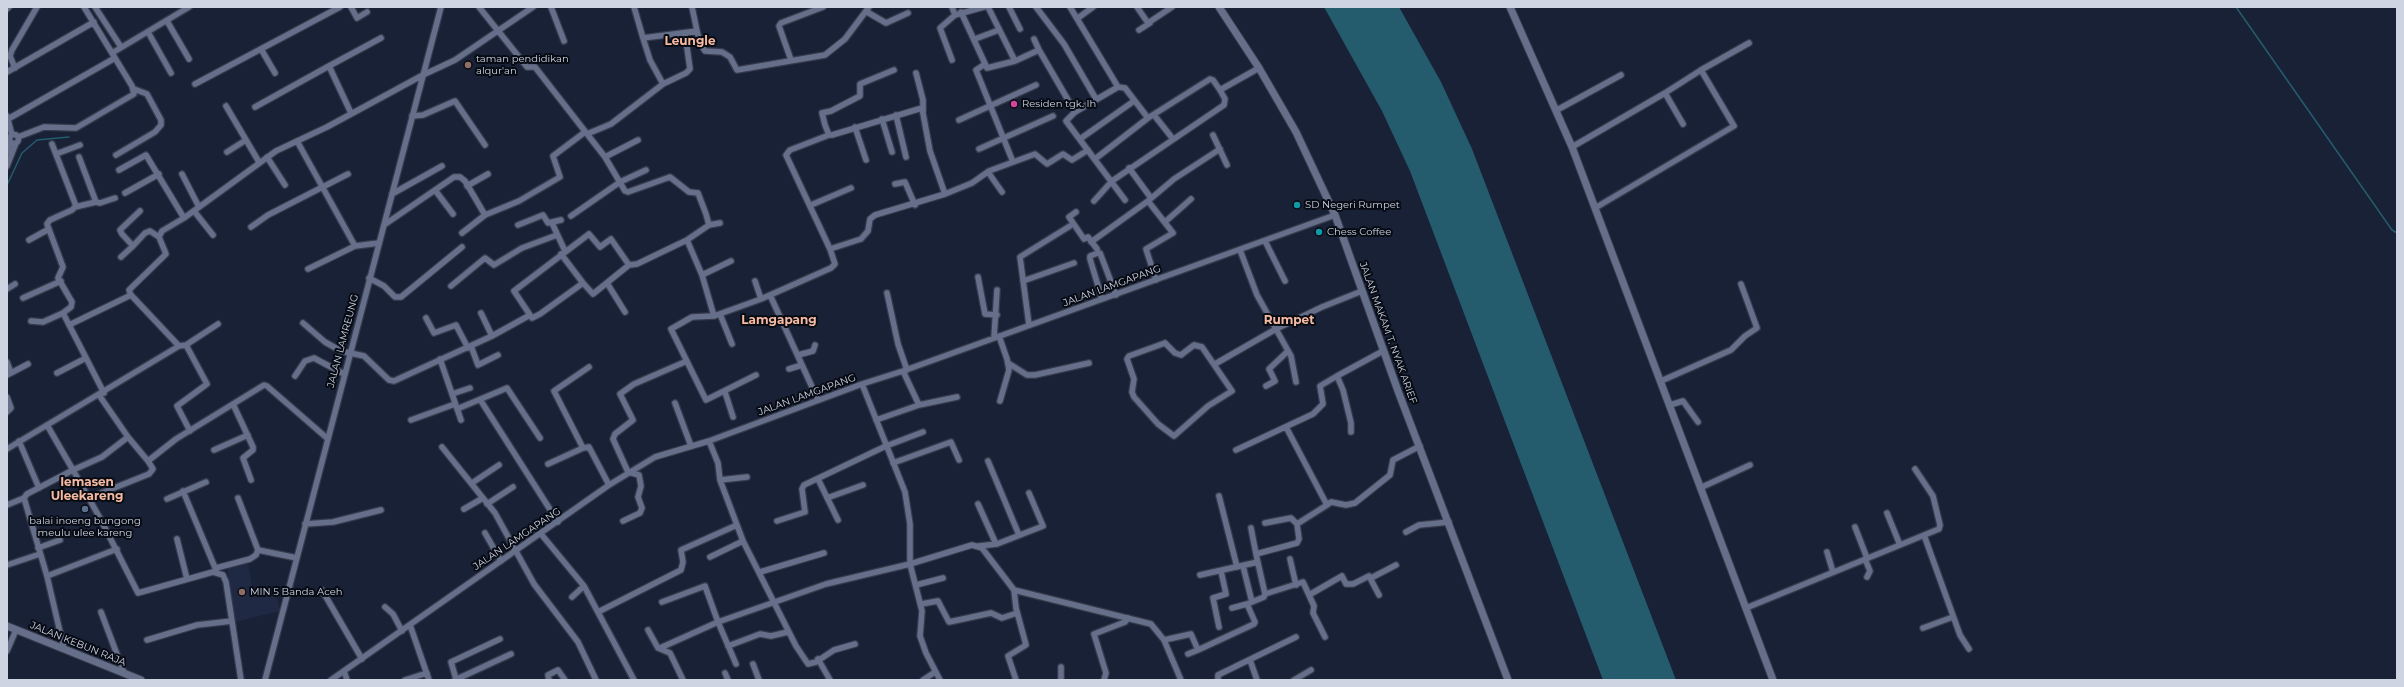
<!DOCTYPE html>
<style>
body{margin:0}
#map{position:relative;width:2404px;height:687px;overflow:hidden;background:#192136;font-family:Montserrat,sans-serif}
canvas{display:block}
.frame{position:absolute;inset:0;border:8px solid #ced4e2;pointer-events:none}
</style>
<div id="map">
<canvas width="2404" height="687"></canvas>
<div class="frame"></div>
</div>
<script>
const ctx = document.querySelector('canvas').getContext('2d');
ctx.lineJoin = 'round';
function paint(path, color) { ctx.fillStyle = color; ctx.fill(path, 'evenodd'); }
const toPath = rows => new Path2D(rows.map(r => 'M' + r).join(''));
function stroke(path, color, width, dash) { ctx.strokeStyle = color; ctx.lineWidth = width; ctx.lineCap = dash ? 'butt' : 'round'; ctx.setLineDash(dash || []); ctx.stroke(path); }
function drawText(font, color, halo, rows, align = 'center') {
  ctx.font = font + ' Montserrat,sans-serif'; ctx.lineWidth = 4; ctx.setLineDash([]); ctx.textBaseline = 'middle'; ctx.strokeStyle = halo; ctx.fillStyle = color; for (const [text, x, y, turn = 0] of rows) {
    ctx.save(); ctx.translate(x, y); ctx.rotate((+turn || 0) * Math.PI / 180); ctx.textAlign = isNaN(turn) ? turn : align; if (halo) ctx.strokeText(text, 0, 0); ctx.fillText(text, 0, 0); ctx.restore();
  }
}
const built = toPath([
 [248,562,253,594,276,590,280,611,235,622,227,565]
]);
const water = toPath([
 [1324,7,1399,7,1441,82,1472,149,1676,680,1603,680,1410,171,1382,111]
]);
const stream = toPath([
 [2236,7,2392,230,2397,233],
 [7,185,22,153,37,140,69,137]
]);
const minor = toPath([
 [95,7,121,47],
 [351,7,357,18,367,12],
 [479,7,527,67,535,67,605,157,625,191,628,192,670,177,689,192,698,193,706,214,709,225,687,240,637,264,629,265,593,294,583,283],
 [551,7,564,41],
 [634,7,643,38,697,31,700,43,705,51,722,52,730,57,737,70,825,55,845,39,869,7],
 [692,7,697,31],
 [952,7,955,15],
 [988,7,1015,61],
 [1009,7,1020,29],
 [1036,7,1064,44,1096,99],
 [1070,7,1118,87,1075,112,1066,121,1125,200],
 [1137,7,1148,23,1172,7],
 [7,9,9,7],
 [867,12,886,23,908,13],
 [961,12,987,68,1015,61,1039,50,1075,112],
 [1078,18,1093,7],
 [167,21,189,59],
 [1139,30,1150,23],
 [148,32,171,73],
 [643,38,650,60,663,84],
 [975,39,999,30],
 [1034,39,1039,50],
 [261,49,275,73],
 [112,53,189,7],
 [791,60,779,26,781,23,823,7],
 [952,60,940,28,955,15,984,7],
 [985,64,976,70,1013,162],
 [329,66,381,38],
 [15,68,10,56,12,50,37,7],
 [894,70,860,84,860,96,831,111,822,113,825,125,829,135,832,135,922,108,930,151,945,194],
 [1701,70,1749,43],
 [7,72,94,22],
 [916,73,923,100,923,112],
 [195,84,340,7],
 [1118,87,1125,88,1148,118,1210,79,1213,80,1220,90],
 [226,106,259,162],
 [255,107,329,66,351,113],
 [1557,110,1621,75],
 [896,115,906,157],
 [1154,115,1173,139],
 [7,116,12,135],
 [412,116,423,115,455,101,485,145],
 [8,119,115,58],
 [882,119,892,152],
 [959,120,1036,85],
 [855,127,866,160],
 [587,134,611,124,663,84,686,73,690,69,685,33],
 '9.5 139a4.5 4.5 0 1 1 9 0a4.5 4.5 0 1 1-9 0Z',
 [829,135,790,150,786,155,830,249],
 [1213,135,1227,165],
 [18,137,44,127,76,128,134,94,132,86,84,7],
 [1080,139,1134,101],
 [297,141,355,246],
 [52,144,76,206,72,210,50,220,47,224,63,267,58,278,72,302,71,307,63,313,104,393],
 [1572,147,1665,93,1683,124],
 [979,149,1053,116],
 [7,152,10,142],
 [227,152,246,140],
 [56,154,80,145],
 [116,155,155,132,161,125,161,120,147,94,134,89],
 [79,157,96,202,100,203,115,198],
 [267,157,285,185],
 [605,157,638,140],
 [1095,159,1148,118],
 [7,166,16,143],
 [1129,168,1151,198],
 [119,170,146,155,184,218],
 [988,172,1002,192],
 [182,174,199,207],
 [895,184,905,182,915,205],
 [467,186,488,174],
 [435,190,453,214],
 [125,193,159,174],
 [392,194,442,166],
 [1094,201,1112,181,1224,105,1225,99,1220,90,1259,68],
 [1148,201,1173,233,1146,249,1156,280],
 [811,205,851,188],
 [75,207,96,202],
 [1595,208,1734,126,1701,70,1665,93],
 [140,211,120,230,122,234,133,246,145,233,150,231,159,237],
 [194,211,213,235],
 [1076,212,1069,217,1084,239,1088,237,1097,249],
 [485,215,519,201,560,177,553,156,585,132],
 [571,216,620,182,646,170],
 [1165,222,1191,199],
 [552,223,565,251],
 [384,225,454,177,460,177,465,181,485,215,462,233],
 [518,225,543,215,548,223,561,220],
 [709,225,720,223],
 [251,227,268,215,348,174],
 [29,240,49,229],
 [687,240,702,275,714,316],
 [1265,241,1285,281],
 [1091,242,1148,201,1174,179,1220,149],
 [1240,250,1257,295,1291,356,1296,382],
 [121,257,133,246],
 [308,269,355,246,379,243],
 [702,275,731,261],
 [978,277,985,314,997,315],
 [369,278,384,286,395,297,401,297,462,247],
 [755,281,761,299],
 [1023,281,1074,263],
 [607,283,625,312],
 [451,286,485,258,494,265,522,248,557,235],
 [7,289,15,284],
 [887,293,898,344,907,370],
 [770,295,818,400],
 [23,298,61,281],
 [1102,299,1090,259,1090,256,1098,253,1100,253,1116,295],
 [481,313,492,336],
 [720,314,732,344],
 [530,315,532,318,540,314,583,283,561,254],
 [426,318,434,333,456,325,468,348],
 [31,321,43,322,63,313],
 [303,323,325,342,341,351,364,356,389,380,394,381,492,336,530,315,514,291,589,234,600,247,611,239,629,265],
 [69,325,131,295],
 [1029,325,1020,257,1070,226],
 [999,336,1007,359,1009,370,1000,401],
 [994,338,997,290],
 [1165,343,1175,353,1181,355,1194,345,1202,347,1232,391,1208,406,1174,436,1158,424,1134,397,1132,392,1134,379,1127,359,1129,356,1165,343],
 [186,345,207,384,177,406,190,431],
 [179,346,131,295,129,290,166,254,159,237,162,231,184,218,276,151,327,127,423,75,455,60,533,7],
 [471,346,478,365,498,355],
 [798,355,813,351,815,345],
 [440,359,461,420],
 [7,362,11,373,7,375],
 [1008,363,1027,375,1035,375,1089,363],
 [1215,364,1276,329,1322,307,1362,291],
 [589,367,554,391,583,448,589,447,609,485],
 [789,369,802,365],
 [11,373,28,364],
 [57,373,86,358],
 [756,375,706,400,671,329,692,317,714,316,761,299,831,268,835,264,830,249,861,239,868,231,870,219,875,215,945,194,972,183,989,171,1035,154,1047,164,1063,154,1072,160,1088,150],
 [295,376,305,361,314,358,344,374],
 [1661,381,1731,350,1745,336,1757,328,1741,284],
 [862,384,905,492,910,524,910,564,922,611,920,636,926,653,940,680],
 [1266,386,1275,381,1269,369,1288,351],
 [725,392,733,417],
 [452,394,470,388],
 [99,395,128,437,148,461,176,439,264,385,267,386,328,439],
 [7,397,11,408,7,412],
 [481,401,558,522],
 [675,403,691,446],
 [233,404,253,447,253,450,243,458,251,480],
 [919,405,957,397],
 [1670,405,1683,401,1698,422],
 [457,409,507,388,540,438],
 [411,420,455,404],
 [876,420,919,405,903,371],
 [47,425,73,470,102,457,128,437],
 [1286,427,1327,505,1331,502,1346,505,1355,503,1390,475,1393,460,1420,446],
 [1351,432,1351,423,1343,390,1337,376,1383,351],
 [19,441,39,488],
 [709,441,718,463,720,480,743,541,796,646,808,664,816,662,834,650,855,644],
 [442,447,495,513,534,584,578,642,596,680],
 [7,449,179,346,186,345,218,324],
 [214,450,248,435],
 [1236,450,1313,414,1323,404,1320,386,1337,376],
 [988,461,1019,535],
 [893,463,951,442,959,460],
 [548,464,583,448],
 [818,479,838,520],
 [720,480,747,477],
 [472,483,499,465],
 [1700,488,1750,465],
 [183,491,216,570],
 [1219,496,1237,567],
 [89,498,149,474,153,469,148,461],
 [827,498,863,485],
 [167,499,206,482],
 [487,504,513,487],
 [978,504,996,544],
 [7,505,24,498],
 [464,509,483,498],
 [1887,513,1900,545],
 [623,521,640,513,642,508,638,497,641,486,639,475,628,472,613,439,615,434,633,420,620,394,634,384,687,361],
 [777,521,805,512,802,489,804,485,886,446,923,432],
 [1265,523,1291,518,1297,524],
 [305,524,333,522,381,510],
 [1855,527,1867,558],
 [1251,528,1256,554],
 [1406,532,1419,525,1449,522],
 [485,533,501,561],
 [541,534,584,586,634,680],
 [1924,535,1960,635,1969,649],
 [177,539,187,579],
 [979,546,997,544,1043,526,1029,493],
 [38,548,60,540],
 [258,550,297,558],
 [1827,552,1833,572],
 [710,557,743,541],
 [1290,559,1296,585],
 [1865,559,1870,571,1867,577],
 [7,565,40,554],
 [1243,566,1252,602],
 [216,568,250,559,256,555,258,550,238,498],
 [760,572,824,553],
 [1200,575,1258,562],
 [47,576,117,549],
 [1371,578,1396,565],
 [916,585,943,578],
 [322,590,362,659],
 [1014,590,1016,608,1026,645,1008,656,1016,680],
 [1265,594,1303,582,1314,606,1313,613,1325,637],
 [1309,595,1342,576,1346,584,1353,584,1369,576,1379,595],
 [572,597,584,586],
 [662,602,705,586,718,622,826,584,910,564,972,545,982,548,1014,590,1151,624,1164,640,1181,680],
 [921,604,938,601,949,622,991,613,1002,618,1017,613],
 [385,607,393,614,402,631],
 [1232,608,1247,604],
 [1746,608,1939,529,1940,525,1933,496,1915,469],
 [101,612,124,673],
 [598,612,681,570,683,562,681,550,737,525],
 [410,625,429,680],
 [1219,627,1213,598,1226,594,1221,571],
 [1923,628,1953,617],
 [648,630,658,648,670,653,683,680],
 [147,640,197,625,232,621],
 [1164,640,1191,634,1198,650,1254,624,1255,622,1247,604,1264,597,1265,594,1256,554,1297,543,1299,539,1297,524,1327,505],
 [728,646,760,634,771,636,788,632],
 [660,648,718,622,736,664],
 [64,649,47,576,24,498,27,494,73,470,101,520,138,593,213,572,223,575,226,582,241,680],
 [7,651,16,630],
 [1188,654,1198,650],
 [818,659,830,680],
 [1250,660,1257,680],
 [753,664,759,680],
 [1061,667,1061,680],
 [344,671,347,680],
 [725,673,728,680],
 [456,679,451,662,500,639],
 [265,680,441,7],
 [331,680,609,485,655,457,709,441,862,384,903,371,1335,215],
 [405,680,427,673],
 [455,680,511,654],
 [549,680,548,675,558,670,565,680],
 [923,680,935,672],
 [1104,680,1106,673,1094,634,1125,622,1128,618],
 [1218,680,1218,675,1296,637],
 [1294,680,1311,670]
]);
const tertiary = toPath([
 [1219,7,1259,68,1296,132,1335,215,1398,391,1508,680],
 [1510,7,1572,147,1773,680],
 [7,626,141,680]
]);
const markers = [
 [468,65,4,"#8d6e63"],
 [1014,104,4,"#d1479c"],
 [1297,205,4,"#0f9aa8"],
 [1319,232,4,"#0f9aa8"],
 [85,509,4,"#5c6f8a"],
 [242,592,4,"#8d6e63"]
];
const poiNames = [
 ["taman pendidikan",476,59],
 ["alqur'an",476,71],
 ["Residen tgk. Ih",1022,104],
 ["SD Negeri Rumpet",1305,205],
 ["Chess Coffee",1327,232],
 ["balai inoeng bungong",85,521,"center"],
 ["meulu ulee kareng",85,533,"center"],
 ["MIN 5 Banda Aceh",250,592]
];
const streetNames = [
 ["JALAN LAMGAPANG",1112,286,-20],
 ["JALAN MAKAM T. NYAK ARIEF",1388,333,70],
 ["JALAN LAMREUNG",343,341,-75],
 ["JALAN LAMGAPANG",807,395,-20],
 ["JALAN LAMGAPANG",517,539,-34],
 ["JALAN KEBUN RAJA",78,644,22]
];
const quarterNames = [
 ["Leungle",690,41],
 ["Lamgapang",779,320],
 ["Rumpet",1289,320],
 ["Iemasen",87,482],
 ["Uleekareng",87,496]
];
paint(built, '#1f2944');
paint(water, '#255c6d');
stroke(stream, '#255c6d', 1.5);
stroke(minor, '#353a4c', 8);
stroke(tertiary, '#353a4c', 9);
stroke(minor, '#656f89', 5.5);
stroke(tertiary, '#656f89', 7);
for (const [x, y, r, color] of markers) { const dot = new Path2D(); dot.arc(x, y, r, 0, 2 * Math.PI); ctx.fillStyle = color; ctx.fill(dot); stroke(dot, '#070b14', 1.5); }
drawText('10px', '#ced4e2', '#070b14', poiNames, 'left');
drawText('10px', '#ced4e2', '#070b14', streetNames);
drawText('bold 12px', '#f7baa0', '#070b14', quarterNames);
</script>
